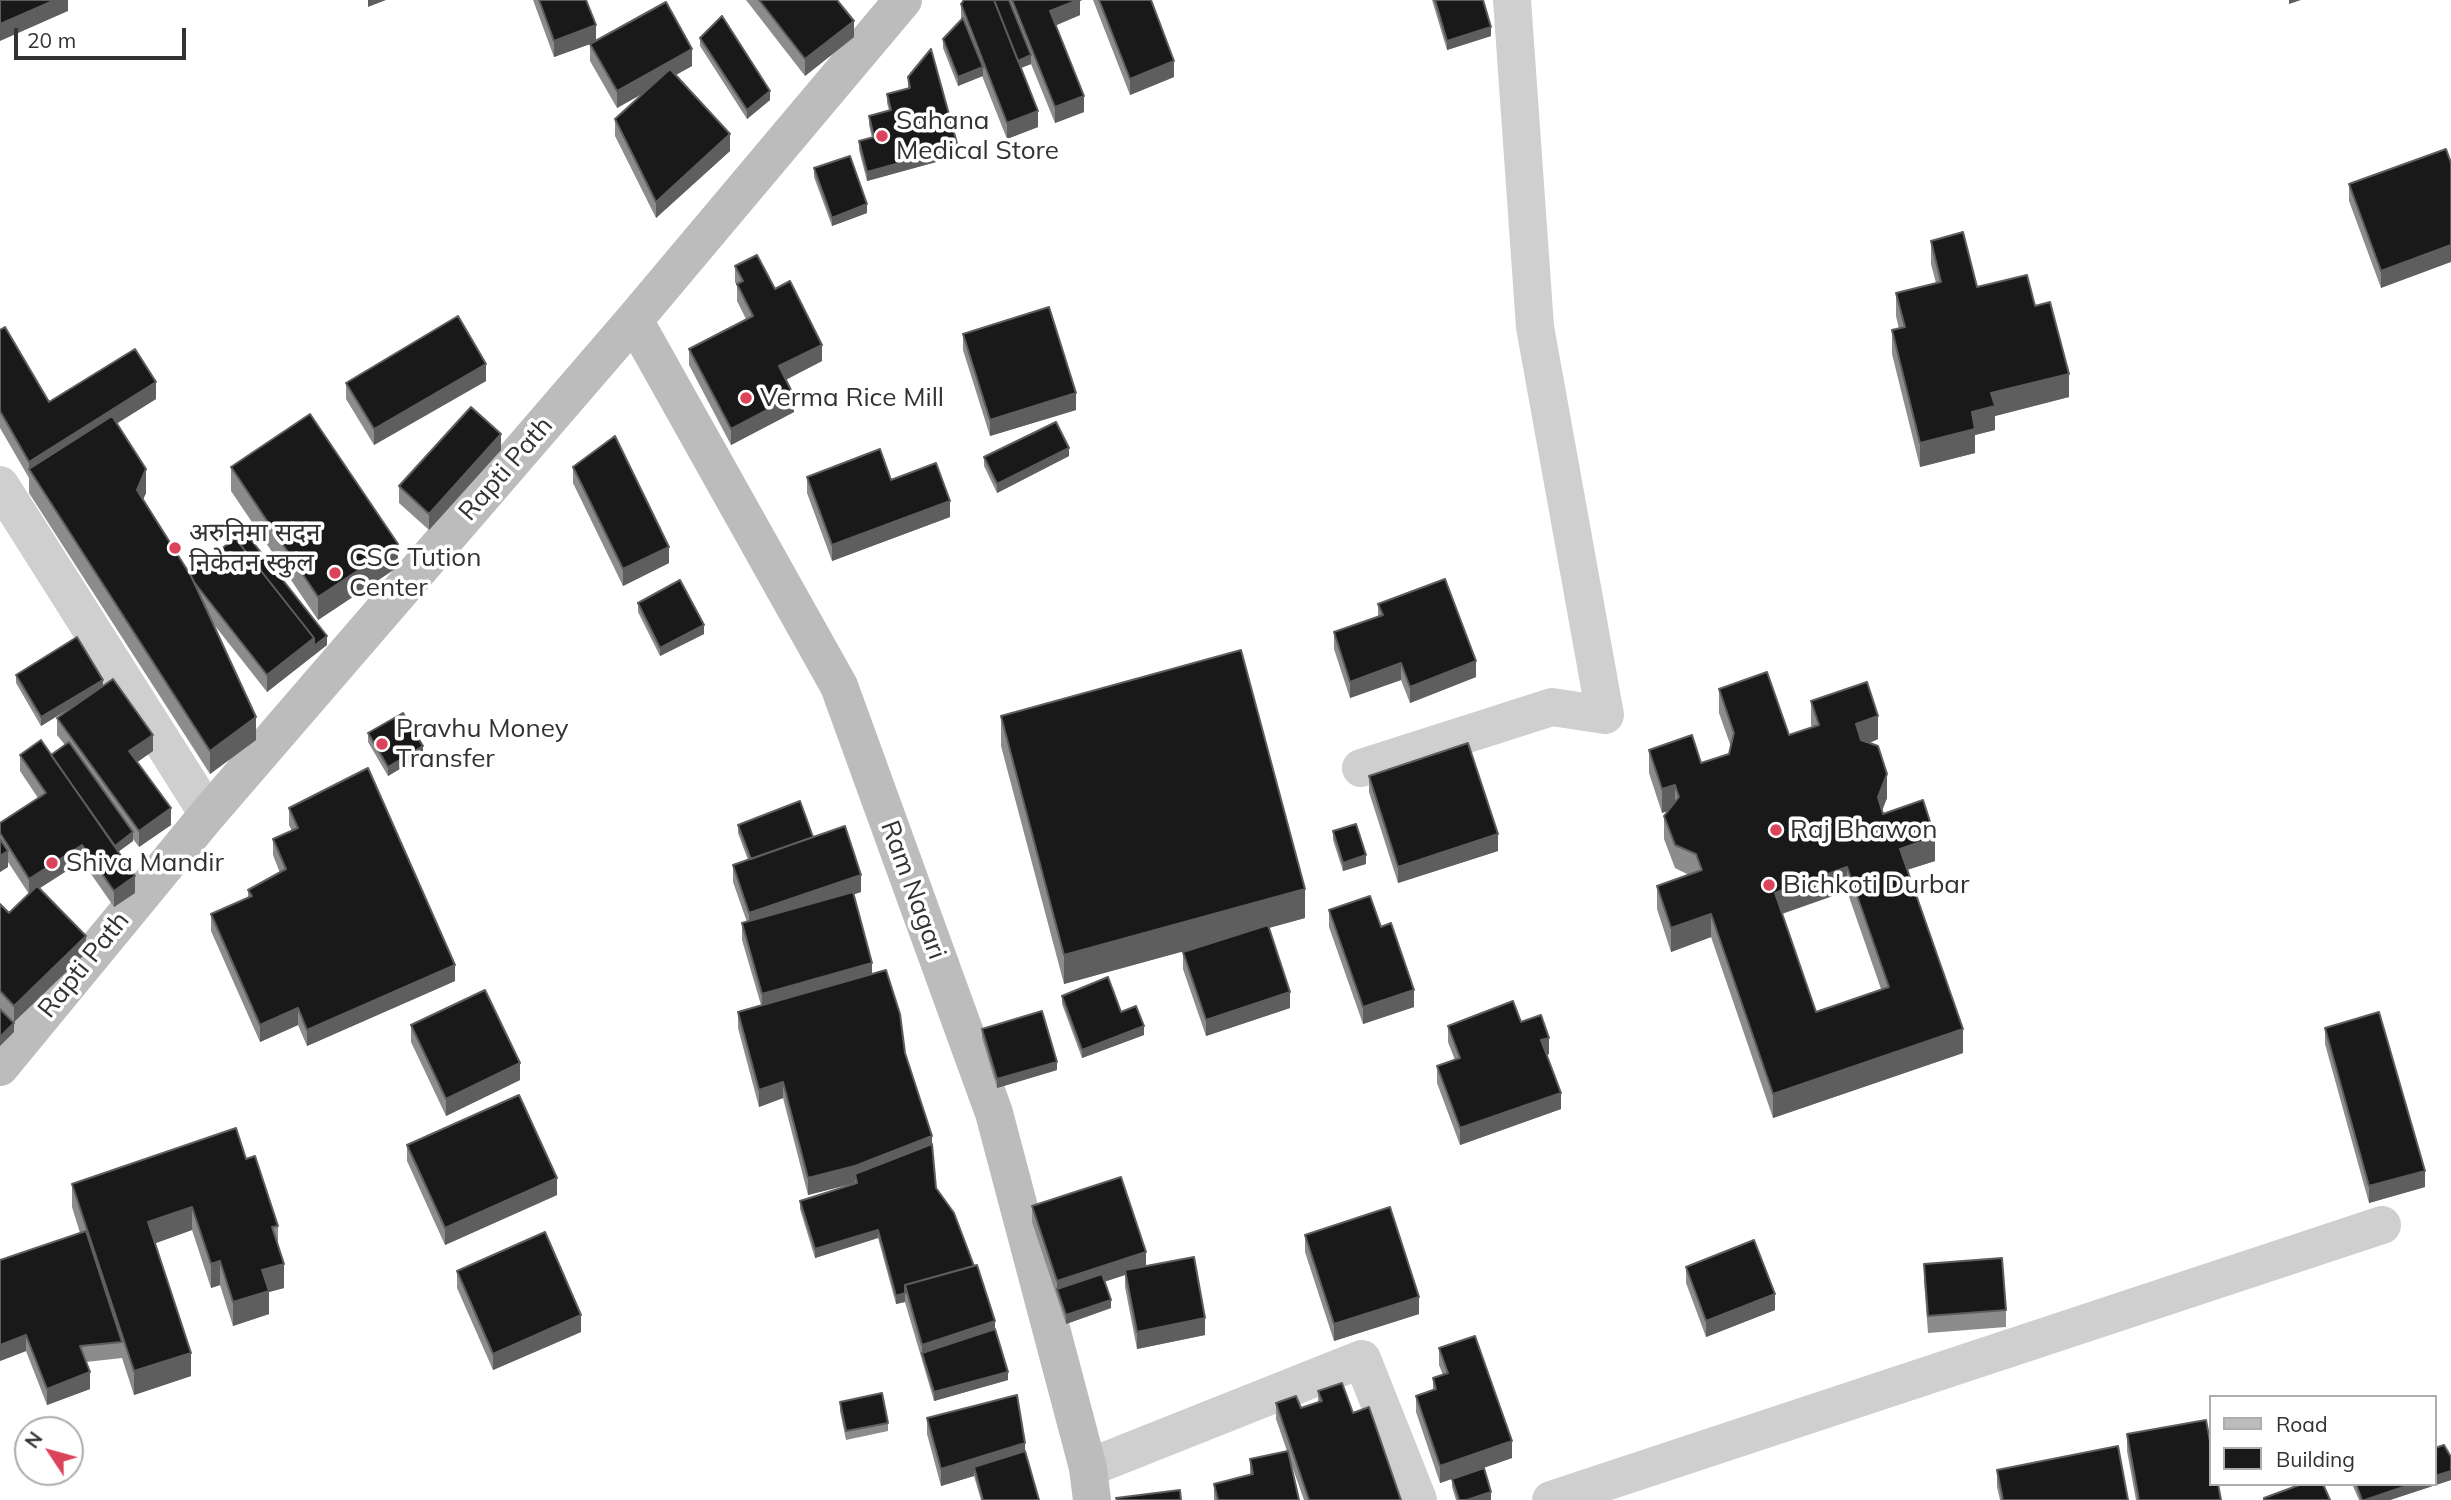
<!DOCTYPE html>
<meta charset="utf-8">
<style>
body{margin:0}
#map{position:relative;width:2451px;height:1500px;overflow:hidden;background:#fff;font-family:Mulish,sans-serif}
canvas{display:block}
.legend{position:absolute;left:2209px;top:1395px;width:228px;height:91px;box-sizing:border-box;background:#fff;border:2px solid #adadad;margin:0;padding:9px 12px;list-style:none;font-size:21px;color:#323232}
.legend li{display:flex;align-items:center;gap:14px;height:35px}
.legend b{width:35px;border:2px solid #adadad}
.north{position:absolute;left:14px;top:1416px;width:70px;height:70px;box-sizing:border-box;background:#fff;border:2px solid #adadad;border-radius:50%;rotate:306deg;font-size:19px;font-weight:700;line-height:28px;text-align:center;color:#323232}
.north::after{content:'';display:block;margin:auto;width:24px;height:32px;background:#db435b;clip-path:polygon(50% 0,100% 100%,50% 72%,0 100%)}
.scale{position:absolute;left:14px;top:28px;width:172px;height:32px;box-sizing:border-box;border:4px solid #323232;border-top:0;padding-left:9px;font-size:21px;line-height:24px;white-space:nowrap;color:#323232;-webkit-text-stroke:5px #fff;paint-order:stroke}
</style>
<div id="map">
<canvas width="2451" height="1500"></canvas>
<ul class="legend">
<li><b style="height:9px;background:#bcbcbc"></b>Road</li>
<li><b style="height:19px;background:#191919"></b>Building</li>
</ul>
<div class="north">N</div>
<div class="scale">20 m</div>
</div>
<script>
const ctx = document.querySelector('canvas').getContext('2d');
ctx.lineJoin = 'round';
const toPath = rows => new Path2D(rows.map(r => 'M' + r).join(''));
function stroke(path, color, width, dash) { ctx.strokeStyle = color; ctx.lineWidth = width; ctx.lineCap = dash ? 'butt' : 'round'; ctx.setLineDash(dash || []); ctx.stroke(path); }
function paint(path, color) { ctx.fillStyle = color; ctx.fill(path, 'evenodd'); }
function drawText(font, color, halo, rows, align = 'center') {
  ctx.font = font + ' Mulish,"Noto Sans Devanagari",sans-serif'; ctx.lineWidth = 7; ctx.setLineDash([]); ctx.textBaseline = 'middle'; ctx.strokeStyle = halo; ctx.fillStyle = color; for (const [text, x, y, turn = 0] of rows) {
    ctx.save(); ctx.translate(x, y); ctx.rotate((+turn || 0) * Math.PI / 180); ctx.textAlign = isNaN(turn) ? turn : align; if (halo) ctx.strokeText(text, 0, 0); ctx.fillText(text, 0, 0); ctx.restore();
  }
}
const street = toPath([
 [0,485,208,814],
 [1361,768,1552,707,1605,715,1535,327,1512,0],
 [1088,1468,1362,1359,1418,1500],
 [1551,1500,2382,1225]
]);
const secondary = toPath([
 [634,320,839,686,994,1113,1088,1468,1092,1500],
 [0,1067,208,814,634,320,903,0]
]);
const wall = toPath([
 [533,0,586,0,596,41,692,66,675,75,730,151,656,218,615,136,615,119,645,92,617,108,590,61,590,44,592,43,554,57],
 [746,0,837,0,854,37,805,76],
 [964,0,1082,0,1080,1,1080,15,1056,25,1084,112,1055,123,1031,64,1021,68,1038,127,1007,139,982,76,958,86,943,48,943,39,961,21,961,4],
 [1093,0,1151,0,1174,77,1130,95],
 [1432,0,1483,0,1491,36,1447,50],
 [700,38,770,100,747,119,700,46],
 [908,77,958,156,867,181,859,150,859,141,872,138,869,125,869,116,889,110,887,103,887,94,908,88],
 [2446,149,2381,288,2349,201,2349,184],
 [814,168,867,213,832,226,814,177],
 [1931,241,1977,287,2035,306,2069,397,1995,416,1995,430,1975,435,1975,453,1920,467,1892,354,1892,330,1899,329,1896,316,1896,293,1936,283,1931,264],
 [735,266,775,289,822,361,786,380,794,412,731,445,689,365,689,349,746,319,737,301,737,286,735,282],
 [0,330,49,402,156,399,117,423,146,493,143,499,190,574,327,645,267,692,212,622,256,740,210,774,29,493,29,478,0,428],
 [963,334,1076,410,990,436,963,350],
 [486,381,374,445,346,399,346,383],
 [501,450,429,530,399,503,399,486],
 [1069,456,997,493,984,466,984,457],
 [231,467,398,567,318,620,231,491],
 [573,467,669,563,623,586,573,483],
 [807,477,891,480,950,517,832,561,807,493],
 [638,603,704,634,660,656,638,612],
 [1378,604,1476,677,1410,703,1401,680,1350,698,1334,649,1334,632,1378,616],
 [16,675,103,686,153,751,137,762,171,825,139,847,133,839,133,841,118,852,135,893,114,907,82,861,40,888,86,953,14,1022,0,1008,0,904,9,913,29,894,8,862,8,867,0,872,0,823,38,798,20,771,20,755,51,755,65,745,57,735,57,718,80,702,41,726,16,683],
 [1719,689,1789,735,1812,727,1811,725,1811,701,1878,739,1870,743,1887,798,1882,810,1883,814,1935,861,1907,870,1963,1053,1773,1118,1711,937,1671,952,1657,909,1657,886,1689,875,1675,868,1664,839,1664,816,1668,811,1662,813,1649,773,1649,750,1701,763,1729,754,1731,747,1719,713],
 [1847,891,1881,989,1816,1012,1782,914],
 [1001,716,1305,918,1269,928,1290,1008,1206,1036,1183,969,1183,952,1195,948,1064,984,1001,746],
 [368,733,423,755,388,776,368,742],
 [1369,776,1498,851,1398,883,1369,792],
 [289,808,455,981,307,1046,298,1025,260,1042,211,931,211,914,248,898,248,890,280,873,273,855,273,839,292,831,289,825],
 [738,825,813,837,861,892,853,894,872,974,905,1053,932,1144,936,1188,995,1329,1008,1380,934,1401,905,1302,896,1304,878,1238,815,1258,800,1209,800,1201,855,1184,855,1183,808,1195,783,1098,759,1107,738,1028,738,1012,761,1005,742,940,742,923,747,922,733,882,733,865,748,860,738,833],
 [1333,831,1366,864,1343,871,1333,840],
 [1329,910,1381,927,1414,1007,1363,1024,1329,927],
 [1062,996,1121,1012,1144,1035,1082,1058,1062,1004],
 [1521,1022,1549,1054,1547,1055,1561,1109,1460,1145,1437,1083,1437,1066,1455,1060,1448,1042,1448,1026],
 [411,1025,520,1080,446,1116,411,1042],
 [2325,1028,2425,1187,2369,1203,2325,1044],
 [982,1029,1057,1070,997,1088,982,1038],
 [407,1145,557,1195,445,1245,407,1161],
 [246,1159,278,1226,278,1248,284,1288,269,1292,269,1314,233,1326,220,1285,211,1288,192,1230,155,1243,191,1376,134,1395,122,1358,86,1362,90,1389,47,1405,26,1351,0,1361,80,1233,72,1207,72,1184],
 [1032,1206,1146,1266,1205,1335,1137,1349,1125,1287,1125,1275,1104,1282,1111,1308,1066,1324,1032,1222],
 [1305,1235,1419,1314,1334,1341,1305,1252],
 [1924,1264,2006,1310,2006,1327,1928,1333,1924,1281],
 [1686,1267,1775,1310,1706,1337,1686,1283],
 [457,1271,581,1332,493,1370,457,1288],
 [1439,1348,1512,1458,1440,1483,1416,1412,1416,1396,1433,1391,1433,1378,1443,1375,1439,1365],
 [1318,1391,1353,1413,1401,1500,1304,1500,1290,1460,1299,1500,1214,1500,1214,1484,1250,1475,1250,1459,1287,1451,1276,1419,1276,1403,1301,1408,1318,1402],
 [840,1402,888,1423,888,1431,846,1440,840,1411],
 [927,1418,1025,1451,1039,1500,981,1500,974,1476,941,1486,927,1434],
 [2127,1434,2221,1500,2136,1500,2127,1451],
 [2451,1457,2451,1480,2390,1500,2359,1500,2352,1484,2435,1484],
 [1997,1470,2128,1500,2000,1500,1997,1487],
 [1452,1479,1491,1500,1456,1500,1452,1487]
]);
const shadedWall = toPath([
 [55,0,68,0,68,11,0,41,0,24],
 [368,0,386,0,368,7],
 [1076,0,1082,0,1080,1,1080,15,1050,28,1050,11],
 [2289,0,2301,0,2289,4],
 [854,21,854,37,805,76,805,59],
 [596,25,596,42,554,57,554,41],
 [1491,27,1491,36,1447,50,1447,41],
 [692,49,692,66,617,108,617,91],
 [1031,55,1031,64,1015,70,1015,62],
 [1174,61,1174,77,1130,95,1130,79],
 [983,67,983,76,958,86,958,77],
 [770,91,770,100,747,119,747,110],
 [1084,96,1084,112,1055,123,1055,107],
 [1038,111,1038,127,1007,139,1007,123],
 [730,134,730,151,656,218,656,202],
 [958,147,958,156,867,181,867,172],
 [867,204,867,213,832,226,832,218],
 [2451,245,2451,262,2381,288,2381,271],
 [822,345,822,361,779,383,779,366],
 [486,364,486,381,374,445,374,429],
 [2069,374,2069,397,1995,416,1995,430,1975,435,1975,453,1920,467,1920,443,1972,412,1991,393],
 [156,382,156,399,33,476,29,469,29,462],
 [1076,393,1076,410,990,436,990,420],
 [794,396,794,412,731,445,731,429],
 [501,434,501,450,429,530,429,514],
 [1069,448,1069,456,997,493,997,484],
 [146,469,146,493,137,513,137,490],
 [950,501,950,517,832,561,832,545],
 [398,544,398,567,318,620,318,597],
 [669,547,669,563,623,586,623,569],
 [704,625,704,634,660,656,660,648],
 [327,636,327,645,267,692,267,675,314,638],
 [1476,661,1476,677,1410,703,1410,687],
 [1401,663,1401,680,1350,698,1350,682],
 [103,680,103,688,41,726,41,717],
 [1878,716,1878,739,1856,748,1856,724],
 [256,717,256,740,210,774,210,751],
 [153,735,153,751,129,768,129,751],
 [423,746,423,755,388,776,388,767],
 [1887,774,1887,798,1878,821,1878,797],
 [1675,785,1675,808,1662,813,1662,789],
 [171,808,171,825,139,847,139,831],
 [133,832,133,841,111,857,111,849],
 [1498,834,1498,851,1398,883,1398,867],
 [1935,837,1935,861,1900,872,1900,849],
 [82,845,82,861,29,895,29,879],
 [8,851,8,867,0,872,0,856],
 [1366,855,1366,864,1343,871,1343,863],
 [1847,867,1847,891,1775,916,1775,893],
 [861,875,861,892,749,930,749,913],
 [135,876,135,893,114,907,114,891],
 [1305,889,1305,918,1064,984,1064,955],
 [1711,914,1711,937,1671,952,1671,928],
 [86,936,86,953,14,1022,14,1006],
 [872,963,872,980,762,1011,762,994],
 [455,965,455,981,307,1046,307,1030],
 [1414,990,1414,1007,1363,1024,1363,1007],
 [1290,992,1290,1008,1206,1036,1206,1020],
 [298,1008,298,1025,260,1042,260,1025],
 [14,1023,14,1032,0,1046,0,1037],
 [1144,1026,1144,1035,1082,1058,1082,1050],
 [1963,1029,1963,1053,1773,1118,1773,1094],
 [1549,1038,1549,1054,1541,1057,1541,1040],
 [1057,1062,1057,1070,997,1088,997,1079],
 [520,1063,520,1080,446,1116,446,1099],
 [783,1082,783,1098,759,1107,759,1090],
 [1561,1093,1561,1109,1460,1145,1460,1128],
 [932,1136,932,1152,855,1174,855,1183,808,1195,808,1178],
 [2425,1171,2425,1187,2369,1203,2369,1186],
 [557,1178,557,1195,445,1245,445,1228],
 [192,1207,192,1230,148,1246,148,1222],
 [878,1230,878,1238,815,1258,815,1249],
 [1146,1252,1146,1268,1125,1270,1125,1275,1059,1296,1057,1289,1057,1297,1057,1281],
 [220,1261,220,1285,211,1288,211,1264],
 [284,1264,284,1288,269,1292,269,1314,233,1326,233,1302,262,1270],
 [905,1293,905,1302,896,1304,896,1296],
 [1775,1294,1775,1310,1706,1337,1706,1321],
 [1419,1297,1419,1314,1334,1341,1334,1324],
 [1111,1300,1111,1308,1066,1324,1066,1315],
 [581,1315,581,1332,493,1370,493,1354],
 [1205,1318,1205,1335,1137,1349,1137,1332],
 [995,1321,995,1337,922,1353,922,1362,922,1345],
 [26,1335,26,1351,0,1361,0,1345],
 [191,1353,191,1376,134,1395,134,1371],
 [90,1372,90,1389,47,1405,47,1389],
 [1008,1372,1008,1380,934,1401,934,1392],
 [1512,1441,1512,1458,1440,1483,1440,1466],
 [1025,1443,1025,1460,974,1467,974,1476,941,1486,941,1469],
 [2451,1471,2451,1480,2390,1500,2365,1500,2412,1484,2435,1484,2435,1476],
 [1491,1492,1491,1500,1467,1500]
]);
const building = toPath([
 [0,0,55,0,0,24,0,0],
 [539,0,586,0,596,25,554,41,539,0],
 [759,0,837,0,854,21,805,59,759,0],
 [964,0,994,0,1038,111,1007,123,961,4,964,0],
 [994,0,1009,0,1031,55,1018,61,994,0],
 [1012,0,1078,0,1050,11,1084,96,1055,107,1012,0],
 [1099,0,1151,0,1174,61,1130,79,1099,0],
 [1435,0,1483,0,1491,27,1447,41,1435,0],
 [666,2,692,49,617,91,590,44,666,2],
 [722,16,770,91,747,110,700,38,722,16],
 [963,18,983,67,958,77,943,39,963,18],
 [931,49,958,147,867,172,859,141,874,137,869,116,891,110,887,94,910,88,908,77,931,49],
 [670,69,730,134,656,202,615,119,670,69],
 [2446,149,2451,163,2451,245,2381,271,2349,184,2446,149],
 [850,156,867,204,832,218,814,168,850,156],
 [1963,232,1977,287,2027,275,2035,306,2050,302,2069,374,1991,393,1995,406,1972,412,1975,429,1920,443,1892,330,1905,327,1896,293,1941,282,1931,241,1963,232],
 [757,255,775,289,790,281,822,345,779,366,794,396,731,429,689,349,753,316,737,284,743,281,735,266,757,255],
 [1049,307,1076,393,990,420,963,334,1049,307],
 [458,316,486,364,374,429,346,383,458,316],
 [5,327,49,402,135,349,156,382,29,462,0,411,0,330,5,327],
 [471,407,501,434,429,514,399,486,471,407],
 [310,414,398,544,318,597,231,467,310,414],
 [112,416,146,469,137,490,191,576,256,717,210,751,29,469,112,416],
 [1056,422,1069,448,997,484,984,457,1056,422],
 [615,436,669,547,623,569,573,467,615,436],
 [880,449,891,480,936,463,950,501,832,545,807,477,880,449],
 [248,536,327,636,314,646,314,638,239,543,248,536],
 [235,538,314,638,267,675,194,582,190,574,235,538],
 [1445,579,1476,661,1410,687,1401,663,1350,682,1334,632,1383,615,1378,604,1445,579],
 [680,580,704,625,660,648,638,603,680,580],
 [77,637,103,680,41,717,16,675,77,637],
 [1241,650,1305,889,1064,955,1001,716,1241,650],
 [1767,672,1789,735,1819,725,1811,701,1867,682,1878,716,1856,724,1861,740,1878,746,1887,774,1878,797,1883,814,1923,800,1935,837,1900,849,1963,1029,1773,1094,1711,914,1671,928,1657,886,1702,870,1696,854,1675,845,1664,816,1679,797,1675,785,1662,789,1649,750,1692,735,1701,763,1729,754,1734,733,1719,689,1767,672],
 [1847,867,1889,987,1816,1012,1775,893,1847,867],
 [113,679,153,735,129,751,171,808,139,831,57,718,113,679],
 [403,713,423,746,388,767,368,733,403,713],
 [41,740,135,876,114,891,82,845,29,879,0,833,0,823,46,793,20,755,41,740],
 [69,742,133,832,115,846,51,755,69,742],
 [1468,743,1498,834,1398,867,1369,776,1468,743],
 [368,768,455,965,307,1030,298,1008,260,1025,211,914,252,896,248,890,286,869,273,839,298,828,289,808,368,768],
 [800,801,813,837,751,859,738,825,800,801],
 [1356,824,1366,855,1343,863,1333,831,1356,824],
 [845,826,861,875,749,913,733,865,845,826],
 [0,839,8,851,0,856,0,839],
 [37,886,86,936,14,1006,0,991,0,904,9,913,37,886],
 [853,892,872,963,762,994,742,923,853,892],
 [1370,896,1381,927,1391,923,1414,990,1363,1007,1329,910,1370,896],
 [1268,925,1290,992,1206,1020,1183,952,1268,925],
 [886,970,900,1014,905,1053,932,1136,855,1166,808,1178,783,1082,759,1090,738,1012,886,970],
 [1108,977,1121,1012,1136,1006,1144,1026,1082,1050,1062,996,1108,977],
 [485,990,520,1063,446,1099,411,1025,485,990],
 [1513,1001,1521,1022,1541,1015,1549,1038,1541,1040,1561,1093,1460,1128,1437,1066,1460,1058,1448,1026,1513,1001],
 [0,1009,14,1023,0,1037,0,1009],
 [1042,1011,1057,1062,997,1079,982,1029,1042,1011],
 [2379,1012,2425,1171,2369,1186,2325,1028,2379,1012],
 [519,1095,557,1178,445,1228,407,1145,519,1095],
 [236,1128,246,1159,255,1156,278,1226,272,1227,284,1264,262,1270,269,1291,233,1302,220,1261,211,1264,192,1207,148,1222,191,1353,134,1371,72,1184,236,1128],
 [932,1144,936,1188,954,1213,974,1266,905,1285,905,1293,896,1296,878,1230,815,1249,800,1201,857,1183,855,1174,932,1144],
 [1121,1177,1146,1252,1057,1281,1032,1206,1121,1177],
 [1390,1207,1419,1297,1334,1324,1305,1235,1390,1207],
 [86,1231,122,1342,80,1346,90,1372,47,1389,26,1335,0,1345,0,1260,86,1231],
 [545,1232,581,1315,493,1354,457,1271,545,1232],
 [1754,1240,1775,1294,1706,1321,1686,1267,1754,1240],
 [1194,1257,1205,1318,1137,1332,1125,1270,1194,1257],
 [2002,1258,2006,1310,1928,1316,1924,1264,2002,1258],
 [977,1265,995,1321,922,1345,905,1285,977,1265],
 [1102,1274,1111,1300,1066,1315,1057,1289,1102,1274],
 [995,1329,1008,1372,934,1392,922,1353,995,1329],
 [1475,1336,1512,1441,1440,1466,1416,1396,1436,1389,1433,1378,1448,1373,1439,1348,1475,1336],
 [1342,1383,1353,1413,1369,1407,1401,1500,1309,1500,1276,1403,1296,1396,1301,1408,1322,1401,1318,1391,1342,1383],
 [882,1393,888,1423,846,1431,840,1402,882,1393],
 [1017,1395,1025,1443,941,1469,927,1418,1017,1395],
 [2206,1420,2211,1447,2211,1484,2218,1484,2221,1500,2139,1500,2127,1434,2206,1420],
 [2444,1445,2451,1457,2451,1471,2435,1476,2435,1448,2444,1445],
 [2118,1446,2128,1500,2003,1500,1997,1470,2118,1446],
 [1025,1451,1039,1500,983,1500,974,1467,1025,1451],
 [1288,1451,1299,1500,1218,1500,1214,1484,1253,1474,1250,1459,1288,1451],
 [1484,1468,1491,1492,1467,1500,1459,1500,1452,1479,1484,1468],
 [2302,1484,2323,1484,2330,1500,2264,1500,2264,1498,2302,1484],
 [2356,1484,2412,1484,2365,1500,2362,1500,2356,1484],
 [1180,1490,1181,1500,1117,1500,1116,1498,1180,1490]
]);
const markers = [
 [882,136,7,"#db435b"],
 [746,398,7,"#db435b"],
 [175,548,7,"#db435b"],
 [335,573,7,"#db435b"],
 [382,744,7,"#db435b"],
 [1776,830,7,"#db435b"],
 [52,863,7,"#db435b"],
 [1769,885,7,"#db435b"]
];
const poiNames = [
 ["Sahana",896,121],
 ["Medical Store",896,151],
 ["Verma Rice Mill",760,398],
 ["अरुनिमा सदन",189,533],
 ["निकेतन स्कुल",189,563],
 ["CSC Tution",349,558],
 ["Center",349,588],
 ["Pravhu Money",396,729],
 ["Transfer",396,759],
 ["Raj Bhawon",1790,830],
 ["Shiva Mandir",66,863],
 ["Bichkoti Durbar",1783,885]
];
const streetNames = [
 ["Rapti Path",506,469,-49],
 ["Ram Nagari",913,890,70],
 ["Rapti Path",84,965,-51]
];
stroke(street, '#cfcfcf', 38);
stroke(secondary, '#bcbcbc', 38);
paint(wall, '#8c8c8c');
paint(shadedWall, '#5e5e5e');
paint(building, '#191919');
stroke(building, '#5e5e5e', 2);
for (const [x, y, r, color] of markers) { const dot = new Path2D(); dot.arc(x, y, r, 0, 2 * Math.PI); ctx.fillStyle = color; ctx.fill(dot); stroke(dot, '#fff', 2.5); }
drawText('26px', '#323232', '#fff', poiNames, 'left');
drawText('26px', '#323232', '#fff', streetNames);
</script>
